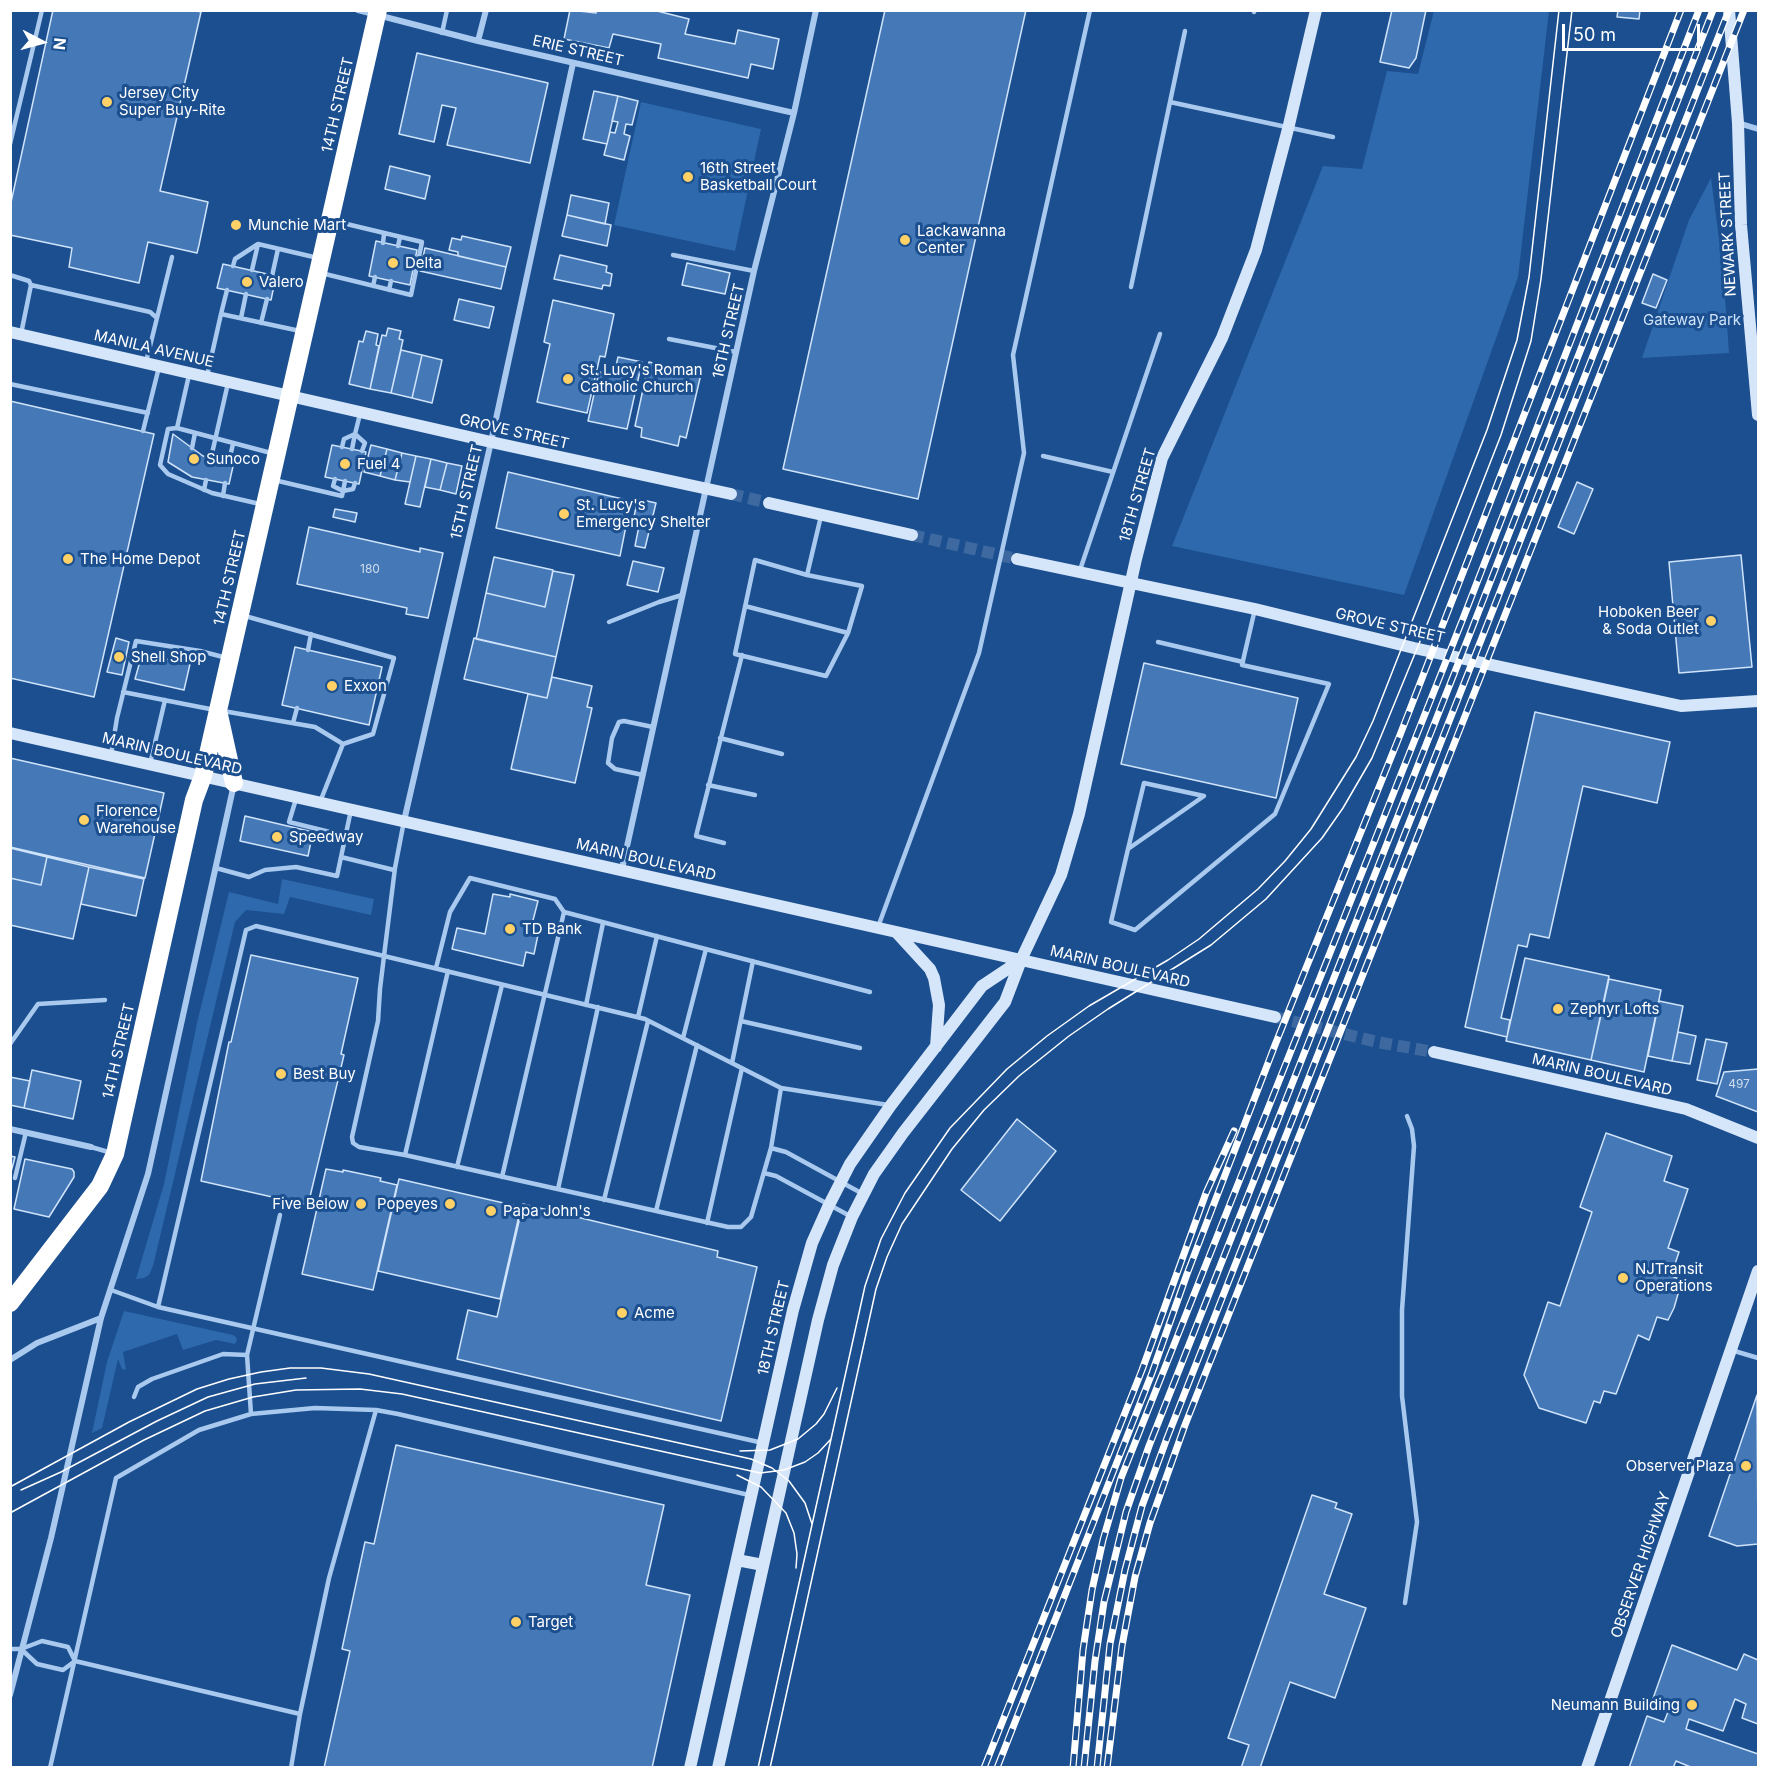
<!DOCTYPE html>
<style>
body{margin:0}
#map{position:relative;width:1769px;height:1778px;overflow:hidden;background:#1b4f8f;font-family:Inter,sans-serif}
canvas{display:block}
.frame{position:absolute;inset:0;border:12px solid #fff;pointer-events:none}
.north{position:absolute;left:12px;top:12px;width:60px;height:60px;-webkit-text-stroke:4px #1b4f8f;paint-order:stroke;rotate:96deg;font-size:16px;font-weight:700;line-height:24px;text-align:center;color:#fff}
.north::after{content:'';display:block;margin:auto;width:21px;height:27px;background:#fff;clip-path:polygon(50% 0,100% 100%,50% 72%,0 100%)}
.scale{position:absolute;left:1562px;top:24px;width:138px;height:27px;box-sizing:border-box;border:3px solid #fff;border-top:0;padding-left:8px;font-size:18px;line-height:21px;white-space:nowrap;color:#fff;-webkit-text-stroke:4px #1b4f8f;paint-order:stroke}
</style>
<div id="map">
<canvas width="1769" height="1778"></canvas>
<div class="frame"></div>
<div class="north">N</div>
<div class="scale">50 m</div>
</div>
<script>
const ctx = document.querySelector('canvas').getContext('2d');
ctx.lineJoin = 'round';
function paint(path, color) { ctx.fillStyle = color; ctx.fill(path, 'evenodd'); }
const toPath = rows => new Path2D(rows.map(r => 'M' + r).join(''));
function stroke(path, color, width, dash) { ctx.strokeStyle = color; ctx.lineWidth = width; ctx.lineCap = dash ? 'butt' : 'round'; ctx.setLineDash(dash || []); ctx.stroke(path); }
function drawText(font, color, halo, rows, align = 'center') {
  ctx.font = font + ' Inter,sans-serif'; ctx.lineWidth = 6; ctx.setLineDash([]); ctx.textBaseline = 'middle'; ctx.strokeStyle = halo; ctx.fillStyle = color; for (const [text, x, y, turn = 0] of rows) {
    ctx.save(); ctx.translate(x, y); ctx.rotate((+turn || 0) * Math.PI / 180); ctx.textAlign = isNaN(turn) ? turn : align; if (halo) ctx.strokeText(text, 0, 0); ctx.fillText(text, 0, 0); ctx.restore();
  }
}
const green = toPath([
 [1434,11,1549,11,1518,277,1404,595,1172,546,1323,166,1362,169,1387,71,1418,74],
 [641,102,761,129,735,251,614,225],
 [1711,178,1723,269,1729,353,1642,358,1689,220],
 [282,879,374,899,371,915,290,897,284,914,246,910,235,922,153,1266,149,1275,144,1278,136,1279,164,1184,197,1023,229,892,278,904],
 [124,1311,233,1335,236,1337,237,1340,235,1344,216,1340,183,1350,177,1334,123,1352,126,1370,122,1369,118,1359,102,1428,92,1433,107,1362]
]);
const building = toPath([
 [53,10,192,10,201,12,160,191,208,202,199,245,197,253,148,242,139,283,69,267,72,248,10,235,10,207,53,10],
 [570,10,596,13,597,10,653,10,689,19,685,34,735,44,738,30,779,39,773,69,751,64,748,78,658,58,661,44,613,34,609,48,564,39,570,10],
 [885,10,1026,10,918,499,783,469,885,10],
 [1392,10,1426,10,1416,58,1409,68,1380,62,1392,10],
 [1618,10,1640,10,1639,19,1617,17,1618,10],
 [417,53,548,83,530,163,447,145,456,108,442,105,434,142,399,134,417,53],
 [594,91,618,96,607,144,583,139,594,91],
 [618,96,638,101,632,125,626,124,624,134,630,136,624,160,604,155,610,132,615,133,618,122,612,121,618,96],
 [390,166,430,176,425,199,385,189,390,166],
 [571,195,609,203,605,224,567,215,571,195],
 [567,215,611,225,607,246,562,236,567,215],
 [462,236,511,247,506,267,458,256,458,252,449,250,452,238,461,240,462,236],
 [376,241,417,250,410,285,369,276,376,241],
 [425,248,506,267,501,289,420,271,425,248],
 [560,255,607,266,606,272,612,274,610,286,603,285,602,289,554,279,560,255],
 [687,263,730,273,725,294,682,285,687,263],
 [223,264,276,276,271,300,217,288,223,264],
 [1653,274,1667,280,1656,308,1642,303,1653,274],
 [459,299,494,307,489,328,454,320,459,299],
 [553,300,614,314,605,357,600,356,587,413,537,402,550,344,544,342,553,300],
 [388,328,401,331,399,339,403,340,391,393,370,389,382,335,386,336,388,328],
 [366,331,378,334,376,345,379,346,370,389,349,384,359,341,363,342,366,331],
 [401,350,422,355,412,398,391,393,401,350],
 [422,355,442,360,432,403,412,398,422,355],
 [618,357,642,362,627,429,588,421,599,372,614,375,618,357],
 [649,362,701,374,686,438,680,436,678,446,641,437,642,428,635,426,649,362],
 [10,401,154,434,94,697,10,678,10,401],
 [173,434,203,456,234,462,229,484,192,477,168,462,173,434],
 [332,445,366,452,359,484,325,477,332,445],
 [371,445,387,449,380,476,364,472,371,445],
 [387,449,402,453,395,480,380,476,387,449],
 [402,453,416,456,410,482,395,480,402,453],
 [416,456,431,459,420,507,405,504,416,456],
 [431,459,447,463,440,490,425,487,431,459],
 [447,463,462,466,456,494,440,490,447,463],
 [508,472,631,501,620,556,496,528,508,472],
 [1577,482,1593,489,1574,534,1558,527,1577,482],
 [638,499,656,503,645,548,635,546,639,526,632,525,638,499],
 [335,509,357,513,355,522,333,517,335,509],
 [309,527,420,552,420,548,443,553,428,618,406,614,407,608,297,584,309,527],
 [1741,555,1752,667,1679,673,1669,562,1741,555],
 [494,557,553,570,545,607,486,593,494,557],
 [633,561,664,568,658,592,627,585,633,561],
 [553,571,574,575,556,657,476,639,486,593,545,607,553,571],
 [116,638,129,642,122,675,107,672,116,638],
 [474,638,556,657,547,698,464,679,474,638],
 [295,647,382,667,369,725,282,705,295,647],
 [142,654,190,664,184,690,135,679,142,654],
 [1144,663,1298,698,1276,798,1121,764,1144,663],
 [552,677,592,686,587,707,592,708,575,783,511,769,528,694,547,698,552,677],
 [1535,712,1670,742,1657,803,1583,786,1549,938,1530,934,1527,947,1518,945,1501,1018,1510,1020,1507,1037,1465,1027,1535,712],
 [10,758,164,793,145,878,10,847,10,758],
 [245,816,313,832,308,856,240,841,245,816],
 [10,848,47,857,41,885,10,878,10,848],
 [47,857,89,867,73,939,10,925,10,878,41,885,47,857],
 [89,867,144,879,136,916,81,904,89,867],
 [493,894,510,897,510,894,538,901,531,928,539,930,534,954,526,952,523,966,452,949,457,928,485,934,493,894],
 [251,955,358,978,341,1054,344,1055,308,1205,201,1181,229,1042,231,1042,251,955],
 [1525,958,1609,976,1591,1060,1506,1041,1525,958],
 [1609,979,1661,990,1644,1072,1591,1060,1609,979],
 [1659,1001,1683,1006,1672,1061,1648,1056,1659,1001],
 [1678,1032,1696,1036,1690,1064,1672,1061,1678,1032],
 [1706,1039,1727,1043,1717,1084,1697,1080,1706,1039],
 [1758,1069,1758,1112,1716,1096,1724,1072,1758,1069],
 [32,1070,81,1081,73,1119,24,1108,32,1070],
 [10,1077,30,1081,24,1108,10,1105,10,1077],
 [1017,1119,1056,1151,1000,1221,961,1190,1017,1119],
 [1606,1133,1672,1156,1664,1181,1688,1189,1668,1248,1679,1252,1671,1276,1682,1280,1674,1308,1668,1320,1657,1317,1649,1340,1638,1335,1616,1394,1604,1391,1600,1403,1594,1401,1586,1423,1539,1408,1524,1375,1548,1302,1560,1306,1592,1212,1580,1207,1606,1133],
 [10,1156,15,1157,10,1176,10,1156],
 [25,1159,72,1169,74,1172,74,1177,49,1217,14,1209,25,1159],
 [326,1169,343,1172,343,1170,381,1178,380,1181,397,1185,373,1290,302,1274,326,1169],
 [399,1179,521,1207,500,1299,378,1271,399,1179],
 [523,1204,718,1251,717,1257,757,1267,721,1421,457,1359,468,1310,497,1317,523,1204],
 [1757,1395,1758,1544,1737,1546,1709,1536,1757,1395],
 [396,1445,664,1505,646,1585,690,1595,652,1768,324,1768,350,1651,342,1649,365,1542,374,1544,396,1445],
 [1312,1495,1337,1503,1335,1508,1352,1514,1324,1594,1366,1608,1335,1698,1290,1682,1260,1768,1241,1768,1249,1745,1228,1738,1312,1495],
 [1672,1645,1737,1670,1744,1654,1758,1660,1758,1724,1742,1718,1746,1704,1735,1699,1723,1731,1689,1719,1686,1729,1758,1754,1758,1768,1693,1768,1676,1761,1673,1768,1629,1768,1647,1716,1664,1722,1668,1712,1650,1707,1672,1645]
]);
const secondaryTunnel = toPath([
 [731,494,769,503],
 [912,535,1017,559],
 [1275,1017,1377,1042,1434,1052]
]);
const lane = toPath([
 [1254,12,1255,10],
 [1185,31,1170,102,1333,137],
 [442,33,447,10],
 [10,144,42,10],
 [383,243,384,234],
 [398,246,400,237],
 [673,255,754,271],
 [233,266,235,259,258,244,318,258],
 [252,270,258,244],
 [321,273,411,295,422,242,334,221],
 [10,275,29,281,31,285,21,334],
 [272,276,278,249],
 [31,285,150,312,157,318,146,362],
 [373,286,375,277],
 [1131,287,1170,102],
 [389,290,391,281],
 [221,314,227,290],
 [157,318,172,257],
 [241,318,246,294],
 [261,323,267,299],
 [669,339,736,352],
 [207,376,221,314,300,331],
 [10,384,148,413],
 [360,414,355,434,365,443,362,451],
 [177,428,189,375],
 [143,431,159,367],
 [342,447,344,439,355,434],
 [192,448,195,433],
 [352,449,355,434],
 [1043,456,1113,472],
 [211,458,228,383],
 [229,461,233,444],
 [335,479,333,486,343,491],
 [274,480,342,496,343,491,353,489,355,483],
 [204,490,206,480],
 [343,491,345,481],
 [223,496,225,483],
 [260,504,212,493,168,474,160,465,168,429,177,428,271,453],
 [755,560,807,575,862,586,848,633,826,676,735,654,755,560],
 [1080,570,1160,334],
 [807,575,821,516],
 [745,606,848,633],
 [245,616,394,658,373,734,343,744,320,802],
 [609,622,659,602,682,595],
 [1158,642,1243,662],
 [308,650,311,634],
 [123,692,215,710],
 [223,711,315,727,343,744],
 [293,723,297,708],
 [720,738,782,754],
 [111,755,117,718,136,641,200,651,227,658],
 [150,764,165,700],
 [643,775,615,769,608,763,612,738,619,722,624,721,653,727],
 [708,785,755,795],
 [296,799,289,822,346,836],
 [724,843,696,836,742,655],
 [1128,849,1204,796,1144,783,1128,849,1111,922,1135,930,1275,814,1329,684,1242,665,1255,609],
 [341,857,394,870],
 [216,868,249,877,265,870,296,867,337,876,351,810],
 [878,927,979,653,1024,453,1013,355,1090,10],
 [436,968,450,912,470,878,555,899,564,912,870,992],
 [586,1005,603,923],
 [638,1017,657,936],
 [741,1021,860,1048],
 [683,1038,706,949],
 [10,1044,38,1004,105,1000],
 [732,1063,753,961],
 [781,1088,888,1105],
 [91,1147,112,1153],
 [771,1148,786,1152,863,1194],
 [405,1155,448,971],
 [457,1167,502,985],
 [764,1173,776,1176,850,1216],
 [502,1177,564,912],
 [15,1178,26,1132],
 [558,1189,598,1007],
 [604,1200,648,1021],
 [656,1211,697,1045],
 [707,1223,742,1068],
 [111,1290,158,1307,763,1443],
 [158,1307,246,930,256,926,384,956,645,1019,781,1088,771,1148,751,1217,741,1227,728,1227,405,1155,359,1147,353,1143,352,1137,378,1021,380,989,384,956,395,868,404,821],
 [1731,1350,1758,1358],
 [134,1397,138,1387,152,1379,223,1354,247,1355],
 [251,1414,247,1355,280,1215],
 [1405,1603,1417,1522,1402,1396,1402,1310,1414,1146,1412,1129,1407,1116],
 [10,1649,21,1649,42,1641,68,1647,75,1661],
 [21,1649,37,1664,63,1670,75,1661,300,1714],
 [50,1768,116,1478,199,1430,251,1414,315,1408,376,1410],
 [291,1768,300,1714,329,1578,376,1410,398,1414,749,1495]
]);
const street = toPath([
 [358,10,478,41,794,113],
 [478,41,486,10],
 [1738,123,1758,129],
 [404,821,491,442,573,63],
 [622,869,754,271,794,113,816,10],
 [10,1129,91,1147],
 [10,1360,37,1343,101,1318],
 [10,1695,51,1538,101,1318,148,1174,234,784]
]);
const secondary = toPath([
 [1729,10,1738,123,1741,225,1758,415],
 [10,332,491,442,731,494],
 [769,503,912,535],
 [1017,559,1255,609,1414,648,1681,706,1758,701],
 [10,733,1275,1017],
 [897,933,930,969,934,978,939,1005,936,1047],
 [1434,1052,1686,1109,1758,1138],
 [737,1560,763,1565],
 [690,1768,793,1310,812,1243,829,1205,850,1164,891,1105,982,986,1021,960],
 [718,1768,818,1320,833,1265,852,1217,874,1174,903,1133,1005,1002,1021,960,1061,875,1079,814,1136,559,1162,458,1222,338,1256,250,1288,129,1316,10],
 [1587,1768,1758,1271]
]);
const highway = toPath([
 [219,715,234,783],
 [10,1303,100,1186,115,1154,194,800,203,776,378,10]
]);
const tram = toPath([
 [740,1451,770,1450,798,1439,816,1424,824,1414,837,1388],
 [737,1475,761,1487,786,1513,794,1533,797,1554,796,1568],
 [10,1487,129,1422,197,1389,229,1379,261,1372,290,1368,321,1368,369,1374,751,1459,772,1468,789,1481,805,1503,812,1524],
 [21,1490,61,1472,157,1421,208,1397,255,1384,306,1378],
 [10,1513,144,1440,205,1411,253,1397,296,1390,360,1389,402,1394,760,1473,784,1470,805,1462,818,1453,831,1439],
 [758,1768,865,1286,881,1239,905,1193,950,1128,1007,1069,1047,1036,1089,1006,1168,960,1199,939,1258,889,1285,861,1311,829,1356,757,1373,721,1487,430,1517,340,1529,277,1559,10],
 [770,1768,876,1289,887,1257,902,1224,952,1149,984,1110,1019,1076,1069,1036,1108,1009,1211,945,1266,899,1322,838,1343,808,1372,758,1430,617,1501,435,1531,341,1541,279,1572,10]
]);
const rail = toPath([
 [984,1768,1142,1370,1206,1193,1234,1131],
 [997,1768,1152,1373,1187,1274,1275,1045,1400,735,1681,10],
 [1073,1768,1083,1650,1092,1590,1103,1540,1121,1478,1464,616,1699,10],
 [1084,1768,1095,1661,1104,1602,1126,1512,1149,1446,1473,626,1713,10],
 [1097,1768,1110,1644,1125,1570,1142,1506,1167,1438,1729,10],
 [1107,1768,1122,1646,1135,1577,1150,1523,1185,1425,1744,10]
]);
const markers = [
 [107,102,6,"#ffd166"],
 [688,177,6,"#ffd166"],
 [236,225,6,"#ffd166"],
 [905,240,6,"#ffd166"],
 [393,263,6,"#ffd166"],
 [247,282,6,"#ffd166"],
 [568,379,6,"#ffd166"],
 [194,459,6,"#ffd166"],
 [345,464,6,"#ffd166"],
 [564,514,6,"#ffd166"],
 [68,559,6,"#ffd166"],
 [1711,621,6,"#ffd166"],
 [119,657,6,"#ffd166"],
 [332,686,6,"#ffd166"],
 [84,820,6,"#ffd166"],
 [277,837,6,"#ffd166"],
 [510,929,6,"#ffd166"],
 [1558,1009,6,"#ffd166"],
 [281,1074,6,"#ffd166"],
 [361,1204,6,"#ffd166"],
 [450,1204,6,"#ffd166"],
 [491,1211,6,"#ffd166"],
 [1623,1278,6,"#ffd166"],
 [622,1313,6,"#ffd166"],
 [1746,1466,6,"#ffd166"],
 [516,1622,6,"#ffd166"],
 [1692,1705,6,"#ffd166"]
];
const numberNames = [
 ["180",370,569],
 ["497",1739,1084]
];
const streetNames = [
 ["ERIE STREET",578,51,13],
 ["14TH STREET",338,105,-77],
 ["NEWARK STREET",1728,234,-93],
 ["16TH STREET",729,331,-77],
 ["MANILA AVENUE",154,349,13],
 ["GROVE STREET",514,432,13],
 ["15TH STREET",467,492,-77],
 ["18TH STREET",1138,495,-74],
 ["14TH STREET",230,578,-77],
 ["GROVE STREET",1390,626,13],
 ["MARIN BOULEVARD",172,754,13],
 ["MARIN BOULEVARD",646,860,13],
 ["MARIN BOULEVARD",1120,967,13],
 ["14TH STREET",119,1051,-77],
 ["MARIN BOULEVARD",1602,1075,13],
 ["18TH STREET",774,1328,-77],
 ["OBSERVER HIGHWAY",1641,1565,-71]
];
const poiNames = [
 ["Jersey City",119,93],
 ["Super Buy-Rite",119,110],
 ["16th Street",700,168],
 ["Basketball Court",700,185],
 ["Munchie Mart",248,225],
 ["Lackawanna",917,231],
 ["Center",917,248],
 ["Delta",405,263],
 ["Valero",259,282],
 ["St. Lucy's Roman",580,370],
 ["Catholic Church",580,387],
 ["Sunoco",206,459],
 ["Fuel 4",357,464],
 ["St. Lucy's",576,505],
 ["Emergency Shelter",576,522],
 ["The Home Depot",80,559],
 ["Hoboken Beer",1699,612,"right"],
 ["& Soda Outlet",1699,629,"right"],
 ["Shell Shop",131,657],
 ["Exxon",344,686],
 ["Florence",96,811],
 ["Warehouse",96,828],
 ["Speedway",289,837],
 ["TD Bank",522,929],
 ["Zephyr Lofts",1570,1009],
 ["Best Buy",293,1074],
 ["Five Below",349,1204,"right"],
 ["Popeyes",438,1204,"right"],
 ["Papa John's",503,1211],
 ["NJTransit",1635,1269],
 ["Operations",1635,1286],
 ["Acme",634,1313],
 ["Observer Plaza",1734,1466,"right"],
 ["Target",528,1622],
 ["Neumann Building",1680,1705,"right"]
];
const parkNames = [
 ["Gateway Park",1692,320]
];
paint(green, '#2e69ad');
paint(building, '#4478b7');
stroke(building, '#cfe3fa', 1.5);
stroke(secondaryTunnel, '#3d69a0', 12, [12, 6]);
stroke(lane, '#a9c9ee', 4.5);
stroke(street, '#a9c9ee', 6);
stroke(secondary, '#d6e6fa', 12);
stroke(highway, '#fff', 18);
stroke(tram, '#fff', 1.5);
stroke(rail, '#fff', 7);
stroke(rail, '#1b4f8f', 4.5, [14]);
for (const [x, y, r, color] of markers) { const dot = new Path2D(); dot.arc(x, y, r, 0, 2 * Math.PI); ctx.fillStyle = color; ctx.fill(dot); stroke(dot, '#1b4f8f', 2); }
drawText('12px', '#d0dded', null, numberNames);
drawText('15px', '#fff', '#1b4f8f', streetNames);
drawText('15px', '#fff', '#1b4f8f', poiNames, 'left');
drawText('15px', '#cfe3fa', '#1b4f8f', parkNames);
</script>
